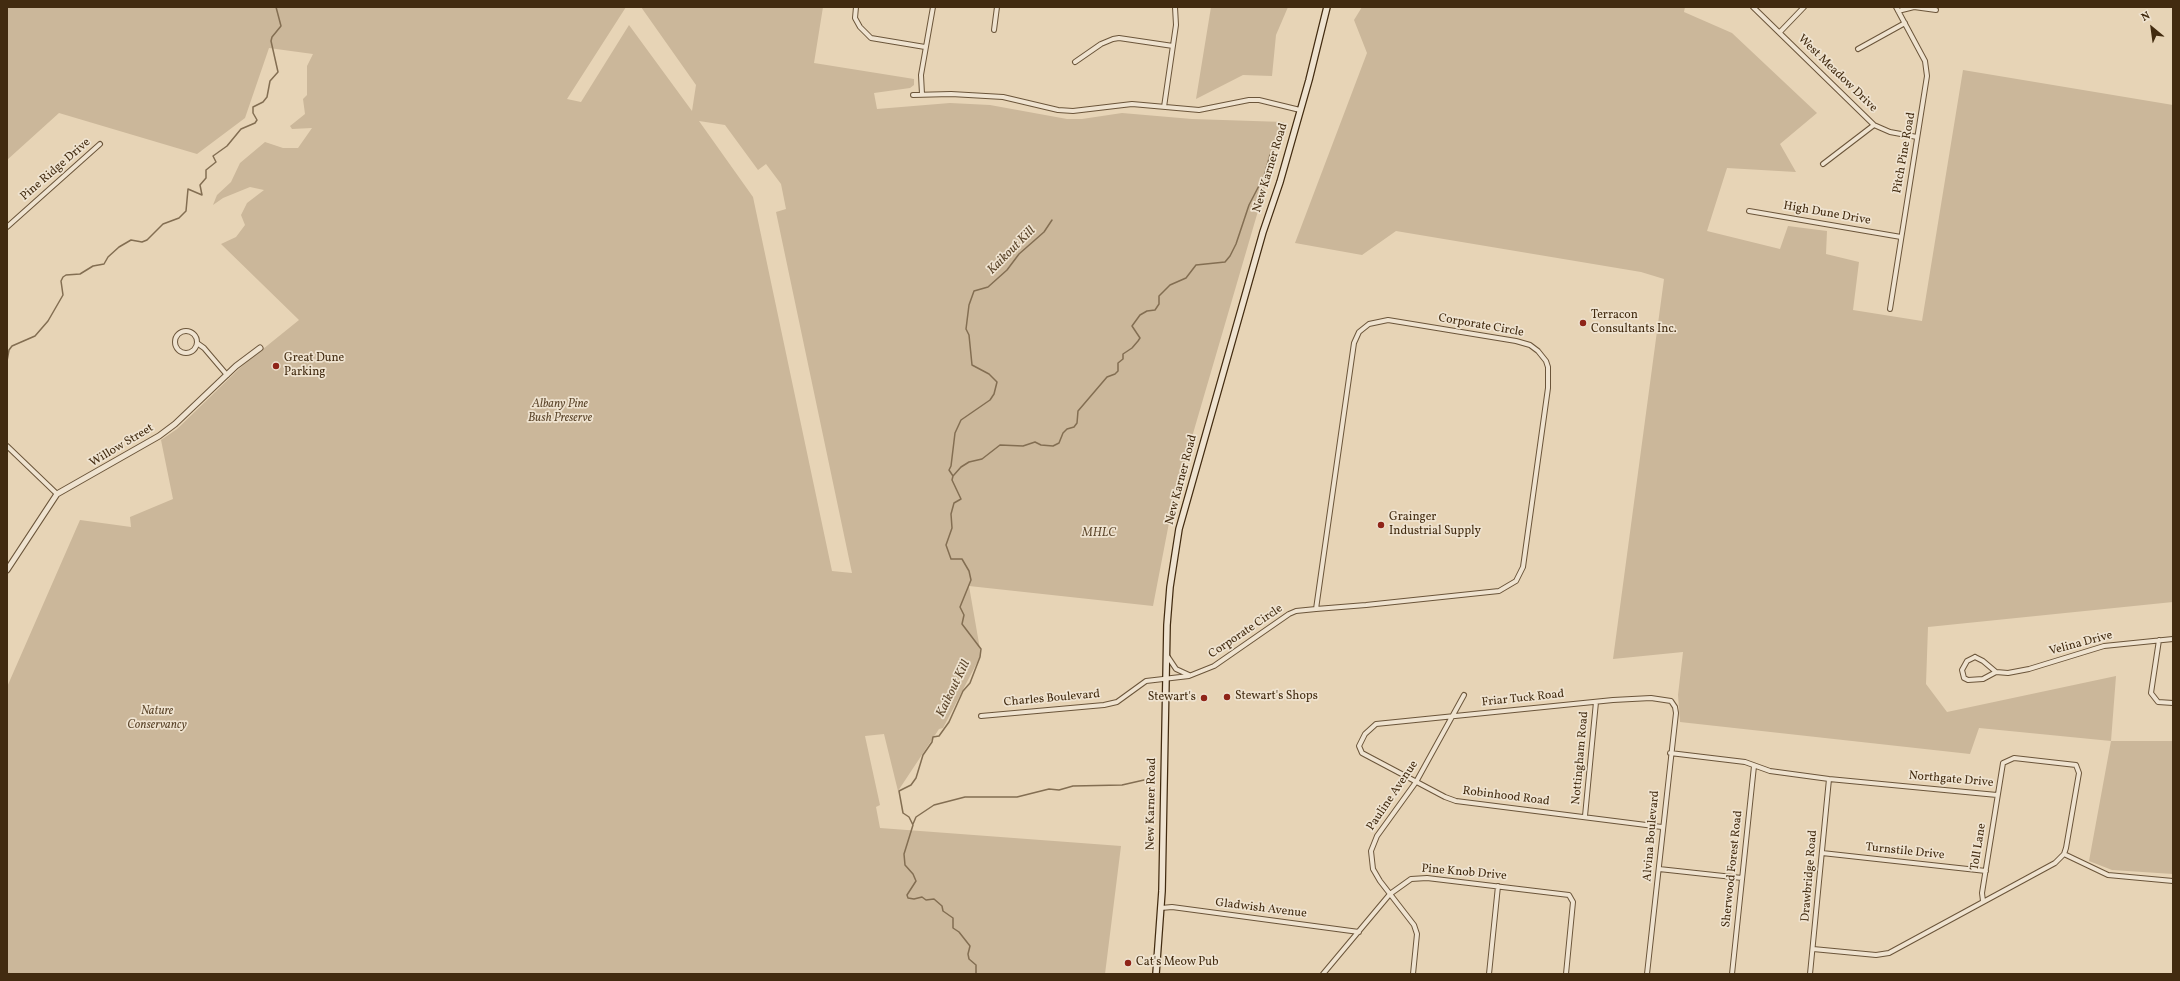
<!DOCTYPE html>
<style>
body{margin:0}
#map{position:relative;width:2180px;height:981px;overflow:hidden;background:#e7d4b6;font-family:Vollkorn,serif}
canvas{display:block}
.frame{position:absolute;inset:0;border:8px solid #422b10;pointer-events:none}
.north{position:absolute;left:2132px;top:8px;width:40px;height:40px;-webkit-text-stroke:3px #efe3d0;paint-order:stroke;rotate:331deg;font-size:11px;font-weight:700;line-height:16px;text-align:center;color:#422b10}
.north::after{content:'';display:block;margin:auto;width:14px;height:18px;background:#422b10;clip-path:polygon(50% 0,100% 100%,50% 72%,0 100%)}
</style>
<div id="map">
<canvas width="2180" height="981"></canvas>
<div class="frame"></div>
<div class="north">N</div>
</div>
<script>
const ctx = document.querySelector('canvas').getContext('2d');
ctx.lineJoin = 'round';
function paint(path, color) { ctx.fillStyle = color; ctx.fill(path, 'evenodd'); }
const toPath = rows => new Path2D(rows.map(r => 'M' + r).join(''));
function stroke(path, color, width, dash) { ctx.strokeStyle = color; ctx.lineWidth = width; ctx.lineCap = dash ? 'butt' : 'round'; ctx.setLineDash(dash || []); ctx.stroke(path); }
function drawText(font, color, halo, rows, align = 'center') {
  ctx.font = font + ' Vollkorn,serif'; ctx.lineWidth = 3.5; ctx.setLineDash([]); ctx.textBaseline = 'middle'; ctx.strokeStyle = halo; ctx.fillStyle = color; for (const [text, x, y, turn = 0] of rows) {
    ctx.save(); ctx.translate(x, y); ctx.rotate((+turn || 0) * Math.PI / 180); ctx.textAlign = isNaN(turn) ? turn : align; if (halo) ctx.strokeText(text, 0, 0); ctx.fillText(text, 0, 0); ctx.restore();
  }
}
const green = toPath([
 [7,7,626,7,567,99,581,102,629,25,692,111,696,85,641,7,823,7,814,63,914,79,914,85,910,88,874,93,877,109,950,103,990,105,1067,119,1082,119,1122,113,1192,119,1284,122,1173,502,1153,606,969,586,981,655,943,728,939,729,898,791,884,734,865,736,880,805,876,807,880,828,1121,846,1105,974,7,974,7,687,80,520,131,527,130,517,173,499,161,440,177,429,242,366,299,320,221,244,236,237,245,225,241,215,247,203,264,190,250,187,223,198,213,205,217,195,231,182,240,163,265,142,283,148,298,148,312,128,292,129,290,126,305,114,303,99,307,95,307,66,313,54,269,48,245,118,197,154,59,113,7,160],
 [699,121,725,125,758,170,766,164,781,184,786,209,776,212,852,573,832,571,753,197],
 [1211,7,1288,7,1276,35,1272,76,1243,75,1196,99],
 [1362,7,1685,7,1684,12,1732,33,1817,113,1780,144,1796,172,1727,168,1707,231,1780,249,1788,226,1827,231,1826,254,1859,262,1853,310,1922,321,1963,70,2173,105,2173,602,1928,627,1926,684,1947,712,2116,676,2111,741,2173,741,2173,874,2112,870,2089,861,2111,741,1979,728,1970,754,1680,722,1678,695,1683,652,1613,659,1664,279,1641,272,1396,231,1362,255,1295,243,1367,53,1354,20]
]);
const stream = toPath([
 [7,361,9,350,12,346,35,336,48,321,63,295,61,281,63,277,66,275,80,274,93,266,104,264,108,257,119,247,131,240,142,242,147,240,163,224,179,218,186,211,188,189,202,195,200,185,206,178,206,170,216,162,213,156,227,146,241,129,255,123,257,120,253,113,253,107,263,102,267,97,270,81,278,72,271,41,272,37,281,26,276,7],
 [953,476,961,467,969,462,982,459,1000,445,1023,446,1035,442,1041,445,1053,446,1059,443,1063,433,1067,429,1074,427,1077,423,1078,411,1107,377,1115,374,1118,371,1118,363,1123,359,1123,354,1132,348,1138,341,1140,338,1132,326,1140,315,1147,311,1155,310,1159,304,1159,296,1170,285,1186,278,1196,265,1225,262,1230,256,1236,244,1249,205,1264,176,1270,155],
 [913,824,916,817,934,805,965,797,1017,797,1049,789,1059,790,1073,786,1122,785,1144,780],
 [976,974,976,965,969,959,968,954,970,946,959,932,953,928,953,918,943,911,942,906,934,899,926,900,922,897,914,899,908,898,907,895,916,881,913,874,905,865,904,854,913,825,909,817,903,813,899,791,911,785,916,778,923,755,932,742,933,737,939,736,949,722,963,691,970,683,980,657,981,649,962,624,964,615,960,607,971,580,969,571,962,559,951,559,946,545,952,528,951,514,954,503,961,499,952,480,953,476,949,470,951,466,955,433,961,420,990,400,994,394,997,382,989,374,972,365,969,335,966,329,969,305,974,291,988,287,1007,270,1019,254,1044,232,1052,220]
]);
const minor = toPath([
 [856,7,855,18,860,27,871,38,925,47],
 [1753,7,1874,125,1890,132,1917,137],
 [1898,11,1914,7,1936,10],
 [994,30,997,7],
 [1780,32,1804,7],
 [1858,49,1905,23],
 [1075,62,1101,44,1113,39,1119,38,1173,46],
 [922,94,921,75,933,7],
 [913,95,951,94,1003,97,1058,110,1073,111,1132,104,1199,110,1249,100,1259,100,1300,110],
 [1164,107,1176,25,1175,7],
 [1823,164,1874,125],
 [1749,211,1901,237],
 [7,227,100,144],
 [1890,309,1927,76,1925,61,1896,7],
 '175 342a11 11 0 1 1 22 0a11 11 0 1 1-22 0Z',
 [197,343,204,348,227,375],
 [7,446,57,494],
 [2159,640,2151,693,2158,702,2173,703],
 [1168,657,1176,669,1189,675],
 [1975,657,1983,661,1996,672,1983,679,1968,680,1964,678,1962,670,1967,661,1975,657],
 [1996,672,2008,673,2029,669,2104,646,2173,639],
 [981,716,1104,705,1117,702,1146,681,1189,676,1214,666,1289,614,1296,611,1316,609,1366,605,1499,591,1516,581,1523,567,1548,388,1548,367,1546,361,1538,351,1530,345,1516,341,1388,320,1369,324,1359,332,1354,343,1316,609],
 [1670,753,1745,762,1770,771,1829,779,1997,795],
 [1585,816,1596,702],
 [1822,853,1986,871],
 [2064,854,2108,875,2173,881],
 [1659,869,1742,878],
 [1161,908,1172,907,1359,932],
 [1813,949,1876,955,1889,953,2055,863,2064,854,2066,848,2079,773,2076,765,2014,758,2003,763,1982,893,1983,901],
 [1323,974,1390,894,1411,879,1427,878,1569,895,1573,902,1566,974],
 [1413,974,1417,934,1414,925,1380,881,1373,869,1371,851,1377,836,1416,782,1464,695],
 [1489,974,1498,886],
 [1647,974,1676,713,1675,707,1671,701,1651,698,1613,700,1376,724,1365,734,1359,746,1362,753,1445,797,1456,801,1662,827],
 [1732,974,1754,766],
 [1810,974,1829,779]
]);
const tertiary = toPath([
 [7,570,57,494,159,436,175,424,236,366,260,348]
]);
const secondary = toPath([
 [1156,974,1162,891,1167,625,1170,587,1179,529,1263,232,1280,182,1309,80,1327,7]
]);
const markers = [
 [1583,323,4,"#8f2418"],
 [276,366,4,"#8f2418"],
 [1381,525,4,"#8f2418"],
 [1227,697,4,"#8f2418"],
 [1204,698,4,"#8f2418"],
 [1128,963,4,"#8f2418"]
];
const streetNames = [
 ["West Meadow Drive",1837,74,44],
 ["Pitch Pine Road",1905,153,-80],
 ["New Karner Road",1271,168,-73],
 ["Pine Ridge Drive",56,170,-41],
 ["High Dune Drive",1827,214,10],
 ["Corporate Circle",1481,326,10],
 ["Willow Street",122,446,-31],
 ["New Karner Road",1182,480,-75],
 ["Corporate Circle",1246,632,-34],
 ["Velina Drive",2081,644,-15],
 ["Charles Boulevard",1052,699,-5],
 ["Friar Tuck Road",1523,699,-6],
 ["Nottingham Road",1581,758,-85],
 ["Northgate Drive",1951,780,5],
 ["Pauline Avenue",1393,796,-56],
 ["Robinhood Road",1506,797,7],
 ["New Karner Road",1152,804,-89],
 ["Alvina Boulevard",1652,836,-85],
 ["Toll Lane",1979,847,-81],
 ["Turnstile Drive",1905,852,6],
 ["Sherwood Forest Road",1733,869,-84],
 ["Pine Knob Drive",1464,873,5],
 ["Drawbridge Road",1810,876,-85],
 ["Gladwish Avenue",1261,909,7]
];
const poiNames = [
 ["Terracon",1591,316],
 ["Consultants Inc.",1591,330],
 ["Great Dune",284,359],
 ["Parking",284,373],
 ["Grainger",1389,518],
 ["Industrial Supply",1389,532],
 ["Stewart's Shops",1235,697],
 ["Stewart's",1196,698,"right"],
 ["Cat's Meow Pub",1136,963]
];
const parkNames = [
 ["Albany Pine",560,405],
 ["Bush Preserve",560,419],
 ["MHLC",1099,534],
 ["Nature",157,712],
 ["Conservancy",157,726]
];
const waterNames = [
 ["Kaikout Kill",1012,251,-45],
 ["Kaikout Kill",954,689,-64]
];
paint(green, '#cbb79a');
stroke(stream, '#836e52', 1.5);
stroke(minor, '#6b553a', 6);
stroke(tertiary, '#6b553a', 7);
stroke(secondary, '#422b10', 8);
stroke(minor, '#efe3d0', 4);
stroke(tertiary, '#efe3d0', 5);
stroke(secondary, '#efe3d0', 5.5);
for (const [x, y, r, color] of markers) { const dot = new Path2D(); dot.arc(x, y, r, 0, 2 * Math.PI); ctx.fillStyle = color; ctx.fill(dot); stroke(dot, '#efe3d0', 1.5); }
drawText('12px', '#422b10', '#efe3d0', streetNames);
drawText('12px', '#422b10', '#efe3d0', poiNames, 'left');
drawText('italic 12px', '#5d472c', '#efe3d0', parkNames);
drawText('italic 13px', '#5d472c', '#efe3d0', waterNames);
</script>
